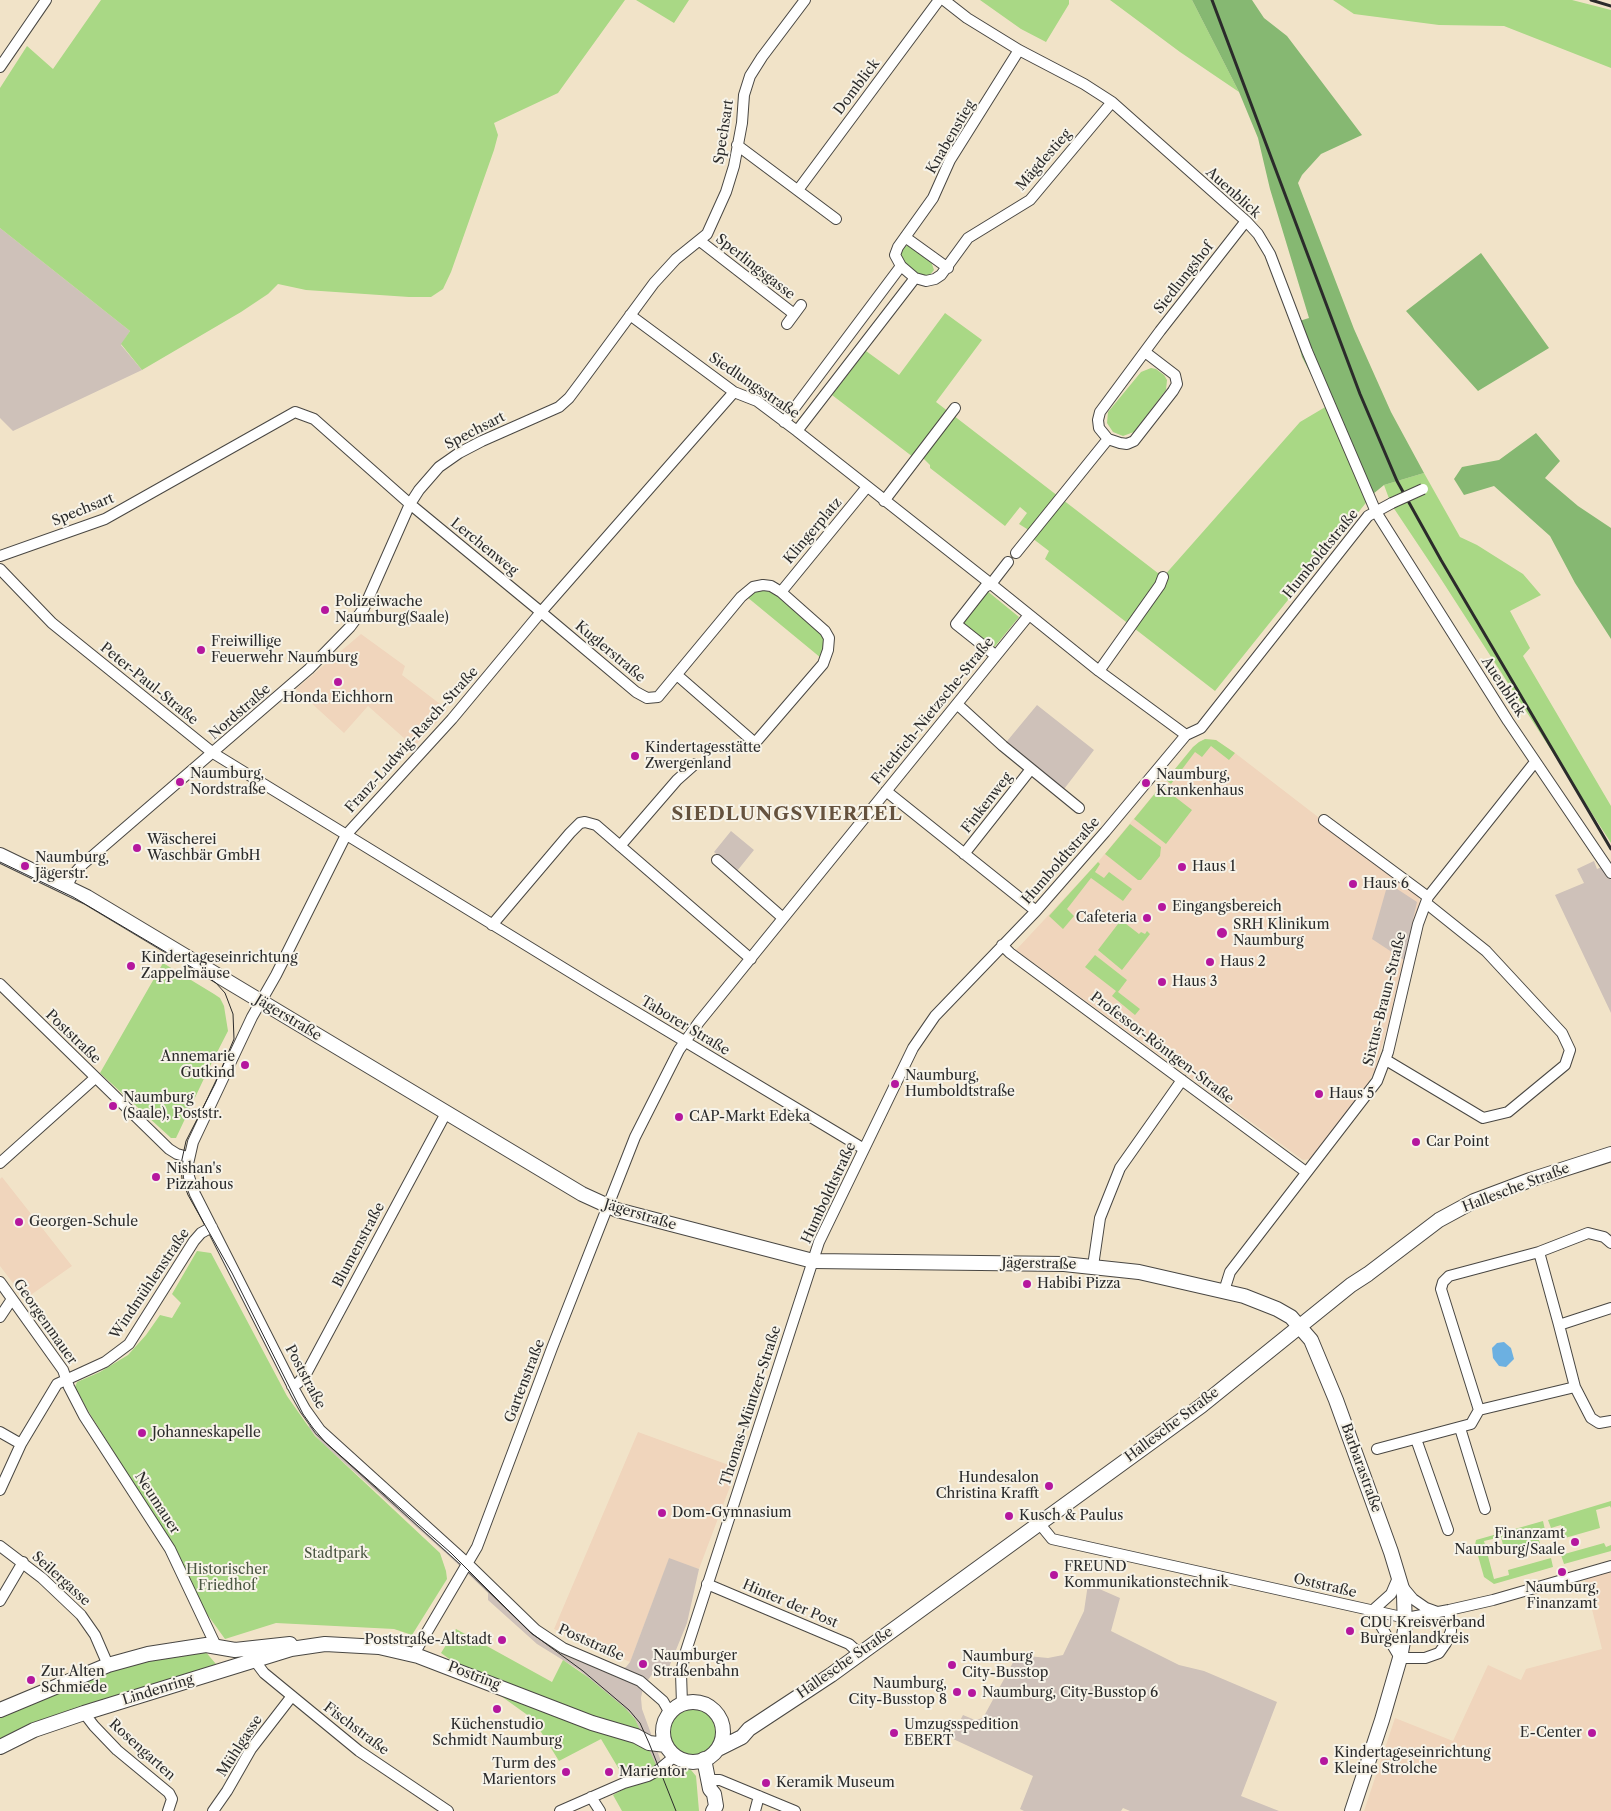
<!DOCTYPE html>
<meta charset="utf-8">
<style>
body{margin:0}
canvas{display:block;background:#f1e3c8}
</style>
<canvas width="1611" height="1811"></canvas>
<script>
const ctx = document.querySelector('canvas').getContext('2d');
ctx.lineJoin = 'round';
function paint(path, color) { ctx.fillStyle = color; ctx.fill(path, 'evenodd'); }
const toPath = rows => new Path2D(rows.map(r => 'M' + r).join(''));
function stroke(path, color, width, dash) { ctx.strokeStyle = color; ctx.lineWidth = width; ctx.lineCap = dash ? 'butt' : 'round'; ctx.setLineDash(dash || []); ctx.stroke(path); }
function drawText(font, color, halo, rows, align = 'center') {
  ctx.font = font + ' "Libre Caslon Text",serif'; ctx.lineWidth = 4; ctx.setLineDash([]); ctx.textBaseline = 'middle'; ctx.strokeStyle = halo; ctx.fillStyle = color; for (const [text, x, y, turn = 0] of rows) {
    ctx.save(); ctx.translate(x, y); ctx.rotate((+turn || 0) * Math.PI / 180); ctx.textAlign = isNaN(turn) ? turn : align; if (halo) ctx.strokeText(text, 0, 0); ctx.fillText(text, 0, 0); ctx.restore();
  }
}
const built = toPath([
 [361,634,405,666,402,675,448,710,414,747,368,706,344,733,296,689],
 [1206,739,1216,740,1235,753,1418,894,1420,903,1394,999,1390,1018,1375,1070,1362,1094,1310,1159,1303,1160,1016,950,1098,862,1193,747,1199,742],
 [2,1177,72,1266,25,1299,0,1266,0,1179],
 [638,1432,737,1468,699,1569,669,1559,630,1662,554,1629],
 [1611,1567,1611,1811,1364,1811,1395,1718,1453,1741,1488,1665,1521,1680,1526,1669,1602,1649,1583,1574]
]);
const industrial = toPath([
 [0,228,130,331,121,345,142,370,13,431,0,418],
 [1037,705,1094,750,1061,793,1003,746],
 [731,831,754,850,737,871,714,852],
 [1594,861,1597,869,1602,867,1611,880,1611,1013,1555,895,1584,883,1577,869],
 [1388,883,1417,902,1404,960,1372,939],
 [312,1423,438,1538,523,1623,613,1673,626,1667,630,1662,669,1558,699,1569,687,1623,665,1677,653,1673,643,1687,641,1698,642,1709,662,1764,674,1811,635,1719,630,1713,579,1670,537,1644,488,1600,488,1593,449,1556,323,1444,308,1427],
 [1088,1584,1120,1598,1111,1631,1179,1665,1204,1671,1277,1702,1241,1796,1279,1811,1130,1811,1123,1808,1121,1811,1024,1811,1020,1809,1033,1776,951,1738,963,1715,975,1720,983,1718,1017,1655,1048,1658,1063,1655,1084,1611]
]);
const green = toPath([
 [101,0,625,0,558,93,494,123,498,135,494,150,451,272,443,289,431,297,409,297,306,290,278,284,268,294,241,312,142,370,121,344,130,331,0,228,0,88,27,46,53,69],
 [636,0,689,0,674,23],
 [980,0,1069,0,1069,4,1046,42,1021,29],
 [1110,0,1192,0,1239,92,1180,52],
 [1333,0,1572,0,1611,10,1611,68,1504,26,1439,25,1354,14],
 [906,246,910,246,931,261,934,270,929,276,922,277,901,261,898,253,903,247],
 [945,313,982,340,936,402,1163,577,1300,422,1327,406,1373,494,1215,691,1045,559,1049,551,1032,538,1027,529,1019,524,1027,513,1020,507,1005,526,930,468,930,465,923,458,913,457,832,395,866,351,899,375],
 [1151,368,1156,369,1164,375,1167,380,1166,390,1134,432,1123,436,1113,432,1107,423,1108,412,1141,372],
 [1424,473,1460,537,1477,545,1523,574,1541,595,1510,611,1530,648,1523,656,1611,806,1611,843,1439,576,1391,504,1384,485],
 [763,589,770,590,777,596,822,635,826,641,821,658,747,597,751,593],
 [986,590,1019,617,992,650,959,623],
 [1205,739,1216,740,1235,753,1229,760,1211,746,1202,757,1195,752,1171,784,1166,780,1193,747,1199,742],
 [1161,786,1192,810,1166,844,1134,819],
 [1130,824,1161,847,1160,856,1141,880,1138,880,1105,854],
 [1098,862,1100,864,1095,872,1104,878,1109,872,1132,889,1123,901,1091,878,1067,909,1074,916,1063,929,1049,916],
 [1121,920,1139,934,1141,932,1145,934,1147,931,1150,934,1122,970,1098,950],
 [1095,955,1127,980,1118,992,1140,1009,1135,1015,1112,996,1116,991,1085,967],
 [163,963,214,994,220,998,224,1006,228,1031,208,1070,176,1138,171,1138,100,1073],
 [197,1251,211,1253,287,1396,315,1436,440,1553,446,1571,447,1579,412,1635,394,1629,276,1623,225,1639,194,1596,173,1546,90,1414,75,1387,77,1382,100,1372,128,1355,146,1335,160,1315,172,1318,181,1303,172,1294],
 [1611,1501,1611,1508,1610,1506,1596,1510,1600,1528,1565,1538,1561,1525,1551,1528,1548,1520],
 [1543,1521,1545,1530,1536,1532,1540,1543,1505,1553,1501,1537,1484,1541,1494,1579,1509,1575,1508,1570,1551,1558,1553,1567,1494,1584,1484,1577,1475,1545,1476,1540],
 [1604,1543,1606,1547,1611,1545,1611,1551,1564,1564,1561,1555],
 [456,1629,552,1682,563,1660,589,1678,625,1708,635,1719,657,1767,665,1770,682,1766,691,1770,696,1776,699,1811,622,1811,613,1795,629,1786,601,1739,559,1761,533,1719,441,1653],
 [204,1650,216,1664,134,1692,0,1742,0,1715,91,1677,144,1660],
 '669 1732a24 24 0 1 1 48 0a24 24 0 1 1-48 0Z'
]);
const forest = toPath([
 [1192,0,1252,0,1264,18,1287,36,1362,135,1321,154,1302,175,1298,183,1354,329,1391,412,1424,473,1384,485,1373,494,1302,357,1293,323,1309,318,1270,189,1258,138,1239,92],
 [1481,253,1549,348,1478,391,1406,311],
 [1536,433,1560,461,1545,478,1578,506,1611,528,1611,639,1575,583,1550,536,1494,486,1464,495,1454,479,1462,467,1499,460]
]);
const water = toPath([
 [1504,1342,1511,1348,1514,1359,1506,1367,1499,1366,1493,1358,1492,1348,1497,1343]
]);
const street = toPath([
 [944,0,967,18,1019,50,1084,84,1112,102,1246,221,1258,234,1270,254,1307,351,1376,512,1508,721,1611,873],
 [1019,50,950,160,933,198,898,247,895,255,901,266,915,278,926,281,935,279,941,275,968,238,1030,200,1112,102],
 [0,67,46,0],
 [737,145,836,219],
 [798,190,939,0],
 [905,237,948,268],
 [700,241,794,314],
 [630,315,734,392,757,401,797,431,991,584,1099,671,1186,735],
 [787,324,801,305],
 [784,422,901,266],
 [797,431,915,278],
 [1108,439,1099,428,1098,420,1100,412,1160,331,1246,221],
 [884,501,955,408],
 [1016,553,1108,439,1120,443,1127,444,1134,441,1173,391,1177,384,1175,375,1145,352],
 [0,556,105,519,295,412,314,419,410,504,541,612,636,692,647,698,658,697,741,597,753,587,763,585,771,586,781,592,825,631,829,638,828,650,823,664,755,743,677,675],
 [0,569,52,623,213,753,601,991,864,1149],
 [781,592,867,487],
 [995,655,956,624,985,587,991,584,1008,562],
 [1099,671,1160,585,1163,577],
 [957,704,1003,746,1079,808],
 [886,791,1036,911],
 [1324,820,1428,897],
 [620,846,677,780,695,764],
 [964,854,1031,769],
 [717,860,783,918],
 [67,886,72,876,82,865,309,669,350,627,364,608,410,504,419,490,439,467,459,453,482,441,559,407,569,398,584,378,654,283,676,259,707,234,726,192,734,166,742,123,744,95,750,76,762,57,805,0],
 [492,925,570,833,580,823,585,822,596,825,751,959],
 [1002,945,1010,953,1306,1172],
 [0,984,169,1149,177,1154,188,1157],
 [1386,1060,1483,1118,1508,1112,1565,1065,1570,1050,1562,1033,1486,951,1426,903],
 [0,1163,95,1078],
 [1539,1252,1559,1325],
 [1093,1266,1100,1218,1120,1168,1182,1080],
 [0,1282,63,1370,69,1387,84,1416,170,1549,216,1646],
 [1224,1291,1230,1272,1377,1081,1388,1052,1418,924,1428,897,1535,762],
 [0,1317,12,1299],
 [292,1386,298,1383,306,1374,446,1113],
 [1575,1387,1591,1418,1599,1423,1611,1421],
 [1479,1410,1575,1387,1559,1325,1611,1308],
 [1460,1428,1485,1509],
 [0,1432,21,1444],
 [1416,1439,1448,1530],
 [1377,1449,1471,1424,1479,1410,1441,1289,1443,1282,1449,1276,1539,1252,1588,1233,1604,1237,1611,1243],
 [0,1490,21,1444,57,1384,105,1362,129,1344,194,1241,201,1233,212,1227],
 [1039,1523,1052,1539,1406,1618,1449,1610,1493,1600,1611,1566],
 [0,1546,42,1578,81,1615,95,1635,108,1665],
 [1397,1575,1397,1580,1391,1594,1372,1611,1400,1658,1425,1658,1439,1653,1446,1643,1451,1631,1451,1624,1449,1610],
 [707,1584,849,1644,859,1653],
 [1403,1587,1413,1599,1426,1608,1437,1612],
 [0,1601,23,1562],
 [414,1654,477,1547,552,1348,635,1137,679,1050,699,1022,1029,615],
 [255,1661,264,1673,359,1751,448,1811],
 [682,1704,681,1673,685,1654,819,1242,913,1048,935,1016,1036,911,1105,832,1186,735,1201,728,1368,516,1392,503],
 [84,1713,94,1726,117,1750,169,1793,172,1799,168,1811],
 [670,1713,663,1701,640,1681,563,1648,536,1630,468,1564,320,1430,305,1409,296,1393,195,1194,189,1177,188,1164,193,1142,252,1017,276,975,346,835,452,719,541,612,734,392],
 [709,1780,720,1780,795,1811],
 [591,1797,600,1811],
 [213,1811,227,1791,251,1749,292,1696],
 [560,1811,624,1783,648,1776,657,1771,675,1756],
 [755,1811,759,1796]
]);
const secondary = toPath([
 [0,855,87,897,582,1194,617,1210,813,1261,1064,1264,1139,1272,1244,1296,1277,1309,1291,1317,1311,1340,1336,1400,1391,1552,1404,1595,1405,1630,1400,1658,1382,1720,1352,1811],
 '663 1732a30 30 0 1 1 60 0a30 30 0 1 1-60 0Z',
 [0,1710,108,1665,148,1654,206,1645,235,1650,290,1644],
 [0,1747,34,1730,84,1713,291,1649,325,1644,379,1647,418,1656,592,1723,636,1736,649,1743,666,1745],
 [718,1749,742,1737,749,1729,831,1675,1201,1406,1351,1285,1368,1274,1439,1220,1474,1201,1530,1180,1611,1154],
 [704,1759,710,1789,714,1794,716,1806,713,1811]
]);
const tram = toPath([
 [0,862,73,897,203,974,216,983,225,993,233,1014,234,1039,215,1084,186,1141,181,1164,182,1179,188,1195,232,1273,303,1414,313,1428,325,1442,451,1553,530,1632,583,1671,629,1710,640,1723,649,1743,676,1811]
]);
const rail = toPath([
 [1212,0,1360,394,1397,481,1441,560,1611,849],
 [1591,0,1611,6]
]);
const streetBridge = toPath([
 [1392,503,1423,489]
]);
const markers = [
 [325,610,5,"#b5179e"],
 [201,650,5,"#b5179e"],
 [338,682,5,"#b5179e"],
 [635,756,5,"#b5179e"],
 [180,782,5,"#b5179e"],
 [1146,783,5,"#b5179e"],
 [137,848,5,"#b5179e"],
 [25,866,5,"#b5179e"],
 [1182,867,5,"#b5179e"],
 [1353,884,5,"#b5179e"],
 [1162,907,5,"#b5179e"],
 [1147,918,5,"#b5179e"],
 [1222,933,6,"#b5179e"],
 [1210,962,5,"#b5179e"],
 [131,966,5,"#b5179e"],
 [1162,982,5,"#b5179e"],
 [245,1065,5,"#b5179e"],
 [895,1084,5,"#b5179e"],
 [1319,1094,5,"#b5179e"],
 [113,1106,5,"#b5179e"],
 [679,1117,5,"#b5179e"],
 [1416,1142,5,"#b5179e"],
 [156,1177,5,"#b5179e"],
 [19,1222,5,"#b5179e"],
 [1027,1284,5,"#b5179e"],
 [142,1433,5,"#b5179e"],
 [1049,1486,5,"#b5179e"],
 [662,1513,5,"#b5179e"],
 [1009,1516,5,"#b5179e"],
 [1575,1542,5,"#b5179e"],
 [1562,1572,5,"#b5179e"],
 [1054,1575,5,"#b5179e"],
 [1350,1631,5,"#b5179e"],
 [502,1640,5,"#b5179e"],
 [643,1664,5,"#b5179e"],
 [952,1665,5,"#b5179e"],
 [31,1680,5,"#b5179e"],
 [957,1692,5,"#b5179e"],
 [972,1693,5,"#b5179e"],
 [497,1709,5,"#b5179e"],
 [894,1733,5,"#b5179e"],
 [1592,1733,5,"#b5179e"],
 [1324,1761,5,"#b5179e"],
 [566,1772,5,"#b5179e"],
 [609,1772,5,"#b5179e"],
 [766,1783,5,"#b5179e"]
];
const streetNames = [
 ["Domblick",857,87,-53],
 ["Spechsart",724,132,-81],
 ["Knabenstieg",951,137,-60],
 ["Mägdestieg",1044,160,-49],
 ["Auenblick",1233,193,42],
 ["Sperlingsgasse",755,267,38],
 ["Siedlungshof",1184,278,-52],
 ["Siedlungsstraße",754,386,34],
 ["Spechsart",475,431,-27],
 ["Spechsart",83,510,-22],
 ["Klingerplatz",813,531,-50],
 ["Lerchenweg",484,547,39],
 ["Humboldtstraße",1321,554,-51],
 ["Kuglerstraße",610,652,40],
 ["Peter-Paul-Straße",149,684,39],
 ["Auenblick",1503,687,57],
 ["Friedrich-Nietzsche-Straße",933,711,-51],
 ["Nordstraße",240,712,-41],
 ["Franz-Ludwig-Rasch-Straße",412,740,-48],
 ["Finkenweg",987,803,-52],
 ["Humboldtstraße",1061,861,-49],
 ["Sixtus-Braun-Straße",1385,999,-76],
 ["Jägerstraße",288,1018,31],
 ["Taborer Straße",685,1026,31],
 ["Poststraße",73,1037,44],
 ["Professor-Röntgen-Straße",1162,1048,37],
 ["Hallesche Straße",1516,1188,-21],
 ["Humboldtstraße",829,1193,-65],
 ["Jägerstraße",640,1215,17],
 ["Blumenstraße",359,1245,-62],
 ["Jägerstraße",1039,1264,1],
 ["Windmühlenstraße",150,1284,-56],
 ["Georgenmauer",45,1322,55],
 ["Poststraße",305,1377,62],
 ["Gartenstraße",525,1381,-69],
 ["Thomas-Müntzer-Straße",751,1406,-72],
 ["Hallesche Straße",1172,1425,-37],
 ["Barbarastraße",1361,1468,70],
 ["Neumauer",157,1503,57],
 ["Seilergasse",61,1579,42],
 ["Oststraße",1325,1586,13],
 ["Hinter der Post",790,1604,23],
 ["Poststraße",591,1643,24],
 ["Hallesche Straße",845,1663,-35],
 ["Postring",474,1676,21],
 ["Lindenring",158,1690,-17],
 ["Fischstraße",356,1729,37],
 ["Mühlgasse",240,1746,-57],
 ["Rosengarten",142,1750,42]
];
const poiNames = [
 ["Polizeiwache",335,602],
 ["Naumburg(Saale)",335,618],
 ["Freiwillige",211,642],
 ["Feuerwehr Naumburg",211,658],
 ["Honda Eichhorn",338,698,"center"],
 ["Kindertagesstätte",645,748],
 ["Zwergenland",645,764],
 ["Naumburg,",190,774],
 ["Nordstraße",190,790],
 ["Naumburg,",1156,775],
 ["Krankenhaus",1156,791],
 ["Wäscherei",147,840],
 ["Waschbär GmbH",147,856],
 ["Naumburg,",35,858],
 ["Jägerstr.",35,874],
 ["Haus 1",1192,867],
 ["Haus 6",1363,884],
 ["Eingangsbereich",1172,907],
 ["Cafeteria",1137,918,"right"],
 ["SRH Klinikum",1233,925],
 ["Naumburg",1233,941],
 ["Kindertageseinrichtung",141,958],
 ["Zappelmäuse",141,974],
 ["Haus 2",1220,962],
 ["Haus 3",1172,982],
 ["Annemarie",235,1057,"right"],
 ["Gutkind",235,1073,"right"],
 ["Naumburg,",905,1076],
 ["Humboldtstraße",905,1092],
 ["Haus 5",1329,1094],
 ["Naumburg",123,1098],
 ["(Saale), Poststr.",123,1114],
 ["CAP-Markt Edeka",689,1117],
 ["Car Point",1426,1142],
 ["Nishan's",166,1169],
 ["Pizzahous",166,1185],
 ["Georgen-Schule",29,1222],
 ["Habibi Pizza",1037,1284],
 ["Johanneskapelle",152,1433],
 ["Hundesalon",1039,1478,"right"],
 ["Christina Krafft",1039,1494,"right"],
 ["Dom-Gymnasium",672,1513],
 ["Kusch & Paulus",1019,1516],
 ["Finanzamt",1565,1534,"right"],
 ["Naumburg/Saale",1565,1550,"right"],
 ["FREUND",1064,1567],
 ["Kommunikationstechnik",1064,1583],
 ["Naumburg,",1562,1588,"center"],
 ["Finanzamt",1562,1604,"center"],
 ["CDU Kreisverband",1360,1623],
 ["Burgenlandkreis",1360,1639],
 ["Poststraße-Altstadt",492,1640,"right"],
 ["Naumburger",653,1656],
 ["Straßenbahn",653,1672],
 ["Naumburg",962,1657],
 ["City-Busstop",962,1673],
 ["Zur Alten",41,1672],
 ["Schmiede",41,1688],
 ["Naumburg,",947,1684,"right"],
 ["City-Busstop 8",947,1700,"right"],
 ["Naumburg, City-Busstop 6",982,1693],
 ["Küchenstudio",497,1725,"center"],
 ["Schmidt Naumburg",497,1741,"center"],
 ["Umzugsspedition",904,1725],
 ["EBERT",904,1741],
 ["E-Center",1582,1733,"right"],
 ["Kindertageseinrichtung",1334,1753],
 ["Kleine Strolche",1334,1769],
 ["Turm des",556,1764,"right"],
 ["Marientors",556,1780,"right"],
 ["Marientor",619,1772],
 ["Keramik Museum",776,1783]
];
const parkNames = [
 ["Stadtpark",336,1554],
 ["Historischer",227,1570],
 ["Friedhof",227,1586]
];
const districtNames = [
 ["SIEDLUNGSVIERTEL",787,815]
];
paint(built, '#f0d5bc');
paint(industrial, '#cec1b9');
paint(green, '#a9d885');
paint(forest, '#86b872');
paint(water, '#6cb0e1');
stroke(street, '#494743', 12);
stroke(secondary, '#494743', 16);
stroke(street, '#fff', 10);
stroke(secondary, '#fff', 14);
stroke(tram, '#2b2b2b', 1);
stroke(rail, '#2b2b2b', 3);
stroke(streetBridge, '#494743', 12, []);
stroke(streetBridge, '#fff', 10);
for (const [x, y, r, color] of markers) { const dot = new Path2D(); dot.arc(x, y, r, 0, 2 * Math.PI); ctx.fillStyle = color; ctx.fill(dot); stroke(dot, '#f7f3e8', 2); }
drawText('14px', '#2b2b2b', '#f7f3e8', streetNames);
drawText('14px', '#2b2b2b', '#f7f3e8', poiNames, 'left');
drawText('14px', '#4a5642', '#f7f3e8', parkNames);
ctx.letterSpacing = '1px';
drawText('bold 19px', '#65523e', '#f7f3e8', districtNames);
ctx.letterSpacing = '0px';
</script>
